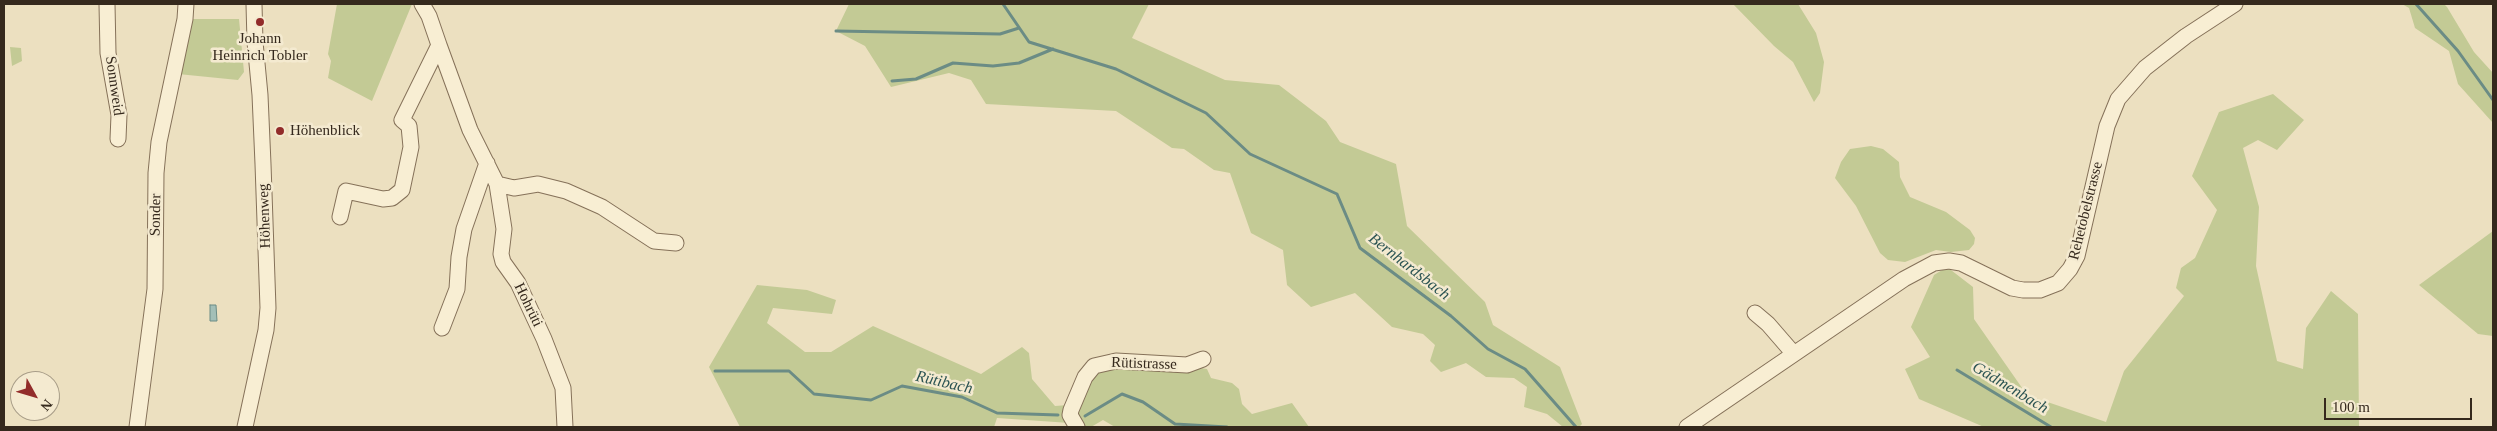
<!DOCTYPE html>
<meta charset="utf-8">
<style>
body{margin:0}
#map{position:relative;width:2497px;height:431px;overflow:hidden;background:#ece0c0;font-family:Georgia,serif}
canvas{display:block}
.frame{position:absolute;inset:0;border:5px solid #35291d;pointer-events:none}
.north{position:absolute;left:10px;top:371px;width:50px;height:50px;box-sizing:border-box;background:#f4ead0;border:1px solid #a89d88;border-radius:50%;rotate:129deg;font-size:14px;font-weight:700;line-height:20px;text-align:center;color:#35291d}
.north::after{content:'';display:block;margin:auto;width:18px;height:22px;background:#922c2a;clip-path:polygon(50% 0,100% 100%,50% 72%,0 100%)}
.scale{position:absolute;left:2324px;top:398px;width:148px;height:22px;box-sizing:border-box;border:2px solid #35291d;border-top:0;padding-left:6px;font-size:15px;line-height:18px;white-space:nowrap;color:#35291d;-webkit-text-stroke:4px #f4ead0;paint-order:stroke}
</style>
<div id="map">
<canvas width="2497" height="431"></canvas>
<div class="frame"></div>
<div class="north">N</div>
<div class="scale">100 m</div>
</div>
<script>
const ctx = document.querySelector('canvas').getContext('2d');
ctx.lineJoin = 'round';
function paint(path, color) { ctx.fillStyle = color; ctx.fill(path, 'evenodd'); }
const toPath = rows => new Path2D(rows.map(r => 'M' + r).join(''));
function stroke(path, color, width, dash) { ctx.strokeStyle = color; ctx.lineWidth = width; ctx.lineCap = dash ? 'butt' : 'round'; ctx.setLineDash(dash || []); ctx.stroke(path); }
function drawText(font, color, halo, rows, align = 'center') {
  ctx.font = font + ' Georgia,serif'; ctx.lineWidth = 5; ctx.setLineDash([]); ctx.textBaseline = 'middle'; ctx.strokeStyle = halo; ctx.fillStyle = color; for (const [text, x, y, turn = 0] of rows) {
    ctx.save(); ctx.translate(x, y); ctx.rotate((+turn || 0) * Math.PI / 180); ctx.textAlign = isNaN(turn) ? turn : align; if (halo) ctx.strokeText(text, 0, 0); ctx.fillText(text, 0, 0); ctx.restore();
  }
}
const green = toPath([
 [337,4,412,4,372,101,328,78,331,61,328,54],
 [849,4,1149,4,1132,38,1225,80,1279,85,1326,121,1340,142,1396,164,1407,226,1485,302,1493,325,1560,367,1582,424,1579,427,1563,427,1547,414,1524,407,1527,387,1514,378,1486,377,1466,363,1441,372,1430,361,1435,345,1423,334,1392,327,1355,293,1311,307,1287,285,1283,250,1251,233,1230,173,1214,170,1184,149,1172,148,1116,111,986,104,971,80,949,73,891,87,865,46,836,31],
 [1733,4,1798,4,1816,33,1824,62,1820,93,1814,102,1793,62,1774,46],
 [2402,4,2444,4,2447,7,2474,52,2493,73,2493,123,2458,84,2449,51,2415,28,2409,8],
 [191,19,239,19,244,72,238,80,178,74],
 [10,47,21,48,22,61,12,66],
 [2273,94,2304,120,2277,150,2258,140,2243,148,2259,207,2256,266,2277,361,2303,369,2306,328,2331,291,2358,314,2359,427,1984,427,1919,399,1905,369,1930,357,1911,327,1934,275,1947,267,1973,287,1974,319,2027,395,2106,422,2124,371,2184,296,2176,288,2181,268,2195,258,2217,210,2192,176,2219,112],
 [1871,146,1883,149,1899,162,1900,177,1910,197,1946,212,1970,230,1975,238,1974,244,1969,250,1951,252,1936,250,1905,262,1888,260,1880,253,1856,206,1835,178,1841,162,1850,149],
 [2493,231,2493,336,2478,334,2419,285],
 [757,285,807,290,836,300,832,314,773,308,767,323,805,352,831,352,873,326,981,374,1022,347,1029,353,1032,379,1055,406,1068,405,1070,423,997,418,994,427,740,427,709,367],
 [1196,367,1207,369,1211,378,1232,383,1239,389,1242,404,1252,414,1292,403,1309,427,1115,427,1103,420,1091,427,1081,427,1075,408,1096,368]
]);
const water = toPath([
 [210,305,216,305,217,321,210,321,210,305]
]);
const stream = toPath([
 [1003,4,1029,42,1116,69,1206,113,1250,154,1337,194,1360,248,1451,316,1488,349,1525,369,1576,427],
 [2416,4,2458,51,2493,100],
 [836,31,1000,34,1019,28],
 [892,81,916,79,953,63,993,66,1019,63,1053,49],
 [1957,370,2051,427],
 [715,371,789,371,814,394,871,400,902,386,962,397,997,413,1058,415],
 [1085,416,1122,394,1143,402,1175,424,1227,427]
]);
const minor = toPath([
 [107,4,108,53,119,115,118,139],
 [439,45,470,130,497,184,504,229,501,254,503,262,518,283,544,339,563,388,565,427],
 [497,184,514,188,538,184,566,191,602,207,654,241,676,243],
 [340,217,346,191,383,199,392,198,402,190,411,147,409,126,402,120,439,45,429,16,422,4],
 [1755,313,1768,324,1794,354],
 [442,328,457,289,459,257,464,229,487,163],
 [137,427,155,289,156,173,159,142,185,19,186,4],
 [245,427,266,330,268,308,263,164,260,95,255,42,254,4],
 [1077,427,1070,415,1071,410,1085,377,1094,366,1116,361,1187,365,1203,359],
 [1687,427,1904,279,1934,263,1949,261,1961,263,2012,288,2023,290,2040,290,2058,283,2070,269,2077,256,2107,126,2118,99,2145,68,2186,36,2235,4]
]);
const markers = [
 [260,22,5,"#922c2a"],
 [280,131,5,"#922c2a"]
];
const poiNames = [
 ["Johann",260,39],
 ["Heinrich Tobler",260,56],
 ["Höhenblick",290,131,"left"]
];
const streetNames = [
 ["Sonnweid",114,86,82],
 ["Rehetobelstrasse",2086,211,-76],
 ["Sonder",156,215,-89],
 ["Höhenweg",265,216,-92],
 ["Hohrüti",528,305,64],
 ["Rütistrasse",1144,364,2]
];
const waterNames = [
 ["Bernhardsbach",1409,267,38],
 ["Rütibach",944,383,13],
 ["Gädmenbach",2010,388,31]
];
paint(green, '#c3ca95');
paint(water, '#a3bfb7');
stroke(water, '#6b8c85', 1);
stroke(stream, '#6b8c85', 3);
stroke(minor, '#857159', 17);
stroke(minor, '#f8eed3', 15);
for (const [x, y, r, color] of markers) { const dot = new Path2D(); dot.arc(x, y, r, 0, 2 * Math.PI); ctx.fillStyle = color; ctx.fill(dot); stroke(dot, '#f4ead0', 2); }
drawText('15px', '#35291d', '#f4ead0', poiNames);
drawText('15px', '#35291d', '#f4ead0', streetNames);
drawText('italic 16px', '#2c5453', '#f4ead0', waterNames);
</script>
